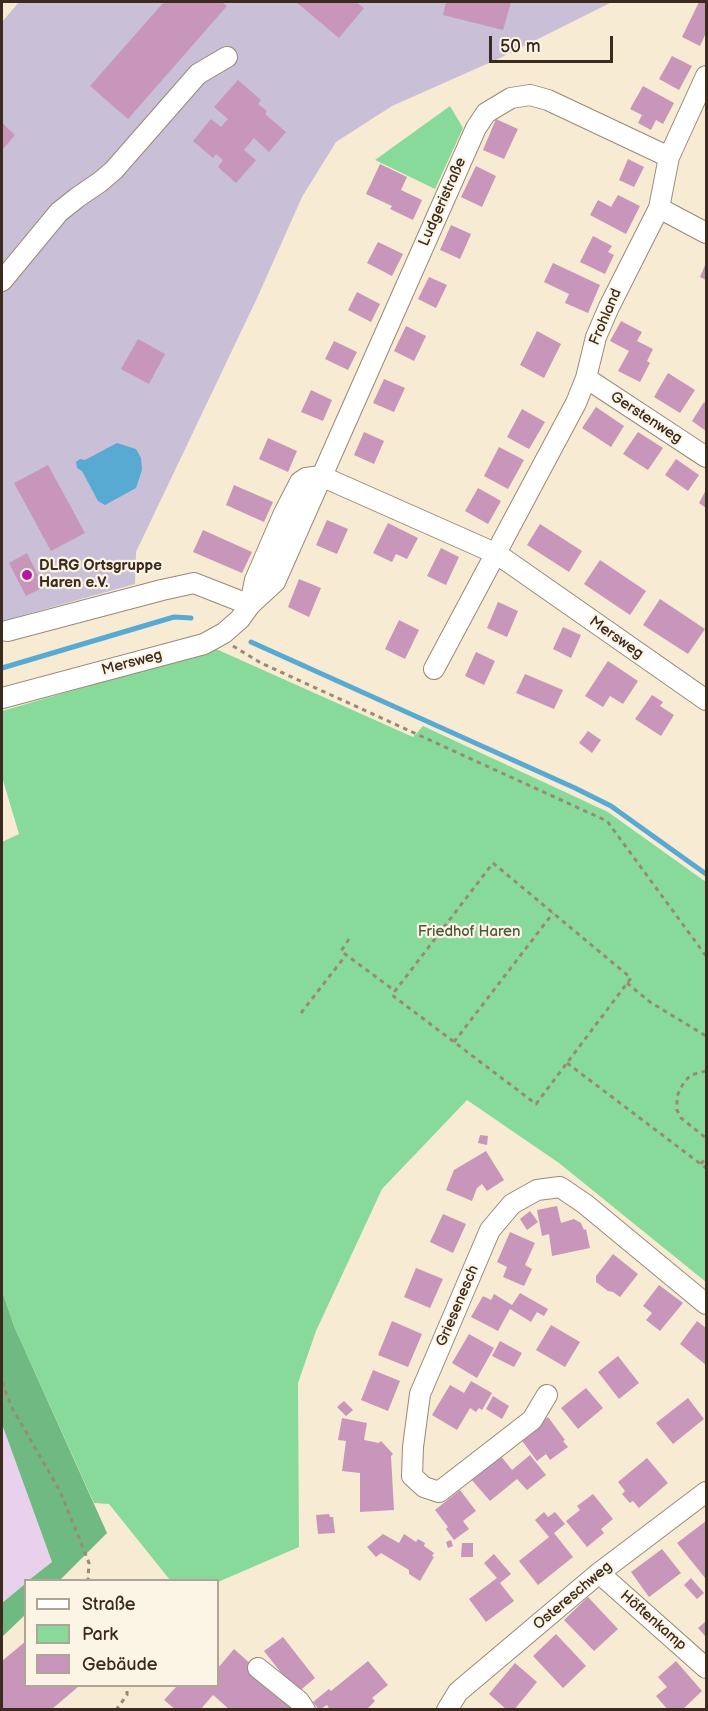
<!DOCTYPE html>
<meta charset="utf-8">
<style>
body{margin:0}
#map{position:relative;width:708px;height:1711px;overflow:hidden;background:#f7ebd3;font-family:"Balsamiq Sans",sans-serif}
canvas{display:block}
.frame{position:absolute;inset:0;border:3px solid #3b2a1e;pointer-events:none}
.legend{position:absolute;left:24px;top:1579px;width:195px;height:108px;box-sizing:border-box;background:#fcf5e5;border:2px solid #afa495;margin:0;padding:8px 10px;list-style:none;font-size:18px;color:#3b2a1e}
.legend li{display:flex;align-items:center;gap:12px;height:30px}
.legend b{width:30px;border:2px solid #afa495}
.scale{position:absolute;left:489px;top:36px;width:124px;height:27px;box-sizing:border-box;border:3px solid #3b2a1e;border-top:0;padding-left:8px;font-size:18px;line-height:21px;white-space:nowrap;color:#3b2a1e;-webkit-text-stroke:4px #fcf5e5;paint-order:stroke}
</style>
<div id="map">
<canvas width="708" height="1711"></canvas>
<div class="frame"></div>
<ul class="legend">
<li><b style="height:8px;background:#fff"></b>Straße</li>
<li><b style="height:16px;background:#88da9a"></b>Park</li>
<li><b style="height:16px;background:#c896ba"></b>Gebäude</li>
</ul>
<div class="scale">50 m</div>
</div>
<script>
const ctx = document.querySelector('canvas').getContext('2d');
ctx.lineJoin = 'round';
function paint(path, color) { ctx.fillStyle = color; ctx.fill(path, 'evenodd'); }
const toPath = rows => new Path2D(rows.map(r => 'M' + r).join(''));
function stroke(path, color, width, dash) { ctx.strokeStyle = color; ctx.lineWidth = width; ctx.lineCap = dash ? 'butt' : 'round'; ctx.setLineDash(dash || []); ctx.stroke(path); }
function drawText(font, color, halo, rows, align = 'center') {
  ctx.font = font + ' "Balsamiq Sans",sans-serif'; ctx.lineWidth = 4.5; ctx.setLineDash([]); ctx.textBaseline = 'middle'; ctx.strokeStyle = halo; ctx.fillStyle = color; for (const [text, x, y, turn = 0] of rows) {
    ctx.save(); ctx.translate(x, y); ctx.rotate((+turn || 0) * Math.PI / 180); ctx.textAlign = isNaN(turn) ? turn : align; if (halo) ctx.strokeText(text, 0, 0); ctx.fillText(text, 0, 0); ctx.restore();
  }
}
const built = toPath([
 [2,1424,52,1562,29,1580,26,1580,25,1584,2,1603]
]);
const industrial = toPath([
 [19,2,612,2,498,59,392,106,336,142,302,197,258,296,136,552,135,584,2,621,2,22]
]);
const green = toPath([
 [450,106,463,128,435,189,375,160],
 [216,649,413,737,423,726,608,812,706,882,706,1282,559,1163,467,1100,382,1189,316,1331,298,1383,299,1547,218,1582,218,1580,170,1580,109,1504,94,1503,14,1326,2,1291,2,842,19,834,2,777,2,711]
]);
const forest = toPath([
 [2,1291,14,1326,107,1533,60,1580,29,1580,52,1562,2,1424],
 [25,1584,25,1615,2,1637,2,1603]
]);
const water = toPath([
 [117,443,136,449,141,458,142,470,136,488,105,505,98,501,82,471,77,468,76,462,80,459,85,460]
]);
const stream = toPath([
 [251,642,575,788,611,806,706,874],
 [2,668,174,617,191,618]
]);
const building = toPath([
 [164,2,222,2,227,6,128,119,90,86],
 [296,2,356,2,364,8,339,38],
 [446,2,511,2,503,30,443,15],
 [699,2,706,2,706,33,700,46,682,37],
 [672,56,692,66,679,90,659,79],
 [238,80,261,100,258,104,267,111,265,114,286,132,269,152,254,138,244,150,256,160,236,183,218,167,223,160,216,154,213,158,193,141,211,119,221,127,228,119,214,107],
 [643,86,674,103,663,124,656,120,651,130,638,123,642,115,630,109],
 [496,119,518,129,504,159,483,150],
 [2,123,15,135,2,150],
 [628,159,644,167,634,187,619,180],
 [380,164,407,177,401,190,422,200,413,220,390,209,392,206,366,194],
 [476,166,496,176,482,207,461,197],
 [618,195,640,206,626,234,590,215,598,200,611,207],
 [451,225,471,234,460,259,440,250],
 [593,236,612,246,608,252,614,255,605,274,580,262],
 [378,242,403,254,392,276,367,263],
 [553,263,600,285,588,313,565,303,569,294,544,282],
 [706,263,706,280,700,277],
 [429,277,447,285,436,308,418,299],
 [357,292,380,304,371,322,348,310],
 [621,321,642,332,637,341,653,349,647,361,650,363,640,382,618,371,629,351,610,341],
 [406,326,426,336,414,361,394,351],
 [537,331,561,344,544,378,520,365],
 [138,339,165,354,149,384,121,369],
 [334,341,357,352,348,370,325,359],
 [668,373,695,390,680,413,654,397],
 [384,379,405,388,394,412,373,403],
 [311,390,332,400,323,421,301,412],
 [704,402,706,404,706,431,692,421],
 [596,407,624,426,611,447,582,428],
 [522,409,545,422,529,449,507,437],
 [364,432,384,441,374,464,354,455],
 [638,432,663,448,648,470,623,454],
 [268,438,297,451,288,472,259,459],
 [499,447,524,460,508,489,484,476],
 [676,459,699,475,688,491,665,475],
 [48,465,85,533,51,551,14,483],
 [234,485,273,502,264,522,226,505],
 [478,488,501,501,488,524,465,511],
 [706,490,706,508,699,503],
 [327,520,348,529,337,554,316,545],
 [388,523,418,538,407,559,396,554,392,562,373,553],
 [540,524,582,551,569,572,527,545],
 [203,530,252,552,242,573,193,552],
 [441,548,459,557,446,585,427,576],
 [27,553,44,587,26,596,9,563],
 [600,560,646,591,630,615,584,584],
 [299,579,321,588,309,617,288,607],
 [660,599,705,629,688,654,643,625],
 [498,602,518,611,507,637,487,628],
 [399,620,419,630,405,659,385,649],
 [563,627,581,635,571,658,553,649],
 [476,652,495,661,484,685,465,676],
 [608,661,638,681,623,704,610,696,603,707,585,696],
 [525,674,563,690,554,709,516,693],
 [652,695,663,702,660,706,674,715,661,736,635,719],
 [588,731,601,740,592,753,579,743],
 [480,1135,488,1136,487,1145,478,1143],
 [486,1151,504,1180,487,1191,482,1184,477,1188,472,1201,446,1190,454,1170],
 [557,1206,561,1223,574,1219,581,1223,584,1230,586,1229,590,1248,552,1256,549,1234,542,1236,537,1210],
 [530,1211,538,1222,527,1230,520,1219],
 [443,1214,466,1224,453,1253,430,1242],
 [510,1232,535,1243,525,1265,532,1269,524,1286,503,1277,507,1267,497,1262],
 [613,1254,638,1274,620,1297,613,1292,608,1291,596,1282,596,1276],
 [416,1268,443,1279,430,1308,404,1297],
 [659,1285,683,1303,660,1331,646,1320,652,1313,643,1306],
 [520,1293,548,1309,544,1316,537,1312,531,1322,510,1309,498,1331,471,1317,483,1296,491,1300,494,1294,512,1305],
 [392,1321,422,1334,408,1367,378,1355],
 [697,1321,706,1328,706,1365,680,1344],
 [551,1325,580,1342,565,1367,536,1350],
 [469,1334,494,1348,477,1378,452,1363],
 [500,1341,522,1353,514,1367,492,1356],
 [618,1356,639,1383,619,1399,598,1372],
 [373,1370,400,1381,388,1411,361,1400],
 [471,1381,492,1393,482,1410,479,1408,476,1412,470,1408,457,1430,432,1415,450,1385,464,1393],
 [586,1388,603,1408,578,1429,561,1408],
 [493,1396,509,1406,502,1419,486,1409],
 [688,1398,704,1419,673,1444,656,1423],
 [344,1401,353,1410,346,1416,337,1407],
 [548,1417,565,1440,563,1441,568,1447,550,1460,546,1454,537,1461,520,1438],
 [342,1418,367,1423,364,1440,379,1443,381,1441,393,1454,391,1456,394,1510,360,1512,360,1473,342,1471,346,1441,338,1440],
 [500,1455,512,1470,530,1455,546,1475,527,1490,517,1479,490,1501,471,1479],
 [647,1458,668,1483,639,1508,633,1501,630,1503,622,1494,625,1491,618,1482],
 [460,1490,476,1511,463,1521,469,1529,454,1540,446,1529,448,1527,435,1510],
 [593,1494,613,1519,601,1529,604,1533,587,1547,566,1521,580,1510,577,1506],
 [544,1512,548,1517,555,1512,565,1524,554,1533,573,1557,538,1585,519,1561,549,1537,535,1520],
 [329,1514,330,1517,333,1517,335,1533,318,1534,316,1515],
 [706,1521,706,1577,705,1578,677,1543],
 [383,1534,399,1543,404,1534,416,1542,418,1539,425,1543,424,1546,434,1553,432,1556,434,1557,420,1581,409,1574,409,1570,381,1553,376,1557,367,1547],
 [451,1540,453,1546,448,1548,446,1542],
 [462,1543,473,1543,473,1557,461,1557],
 [662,1549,681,1573,649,1597,631,1572],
 [494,1554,511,1574,500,1583,514,1601,486,1622,469,1599,497,1578,484,1563],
 [691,1578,704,1593,697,1599,684,1585],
 [588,1597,618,1629,594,1651,564,1620],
 [706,1621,706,1637,698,1628],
 [556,1634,586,1666,563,1688,533,1656],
 [283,1637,315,1678,297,1693,264,1651],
 [26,1641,26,1686,79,1686,51,1710,2,1710,2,1661],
 [234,1649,299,1707,297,1710,230,1710,213,1695,200,1710,176,1710,164,1700,177,1686,218,1686,218,1668],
 [368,1661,388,1685,372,1698,375,1701,366,1710,330,1710,327,1705,319,1710,313,1702,329,1689,331,1691],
 [676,1661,702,1691,682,1710,668,1710,656,1696,667,1687,658,1677],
 [515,1663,537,1682,514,1710,507,1710,489,1694]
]);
const path = toPath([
 [233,646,261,663,607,821,706,956],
 [493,863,631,978,536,1104,392,995,493,863],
 [349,939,341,951,395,991],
 [627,983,650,1002,706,1036],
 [301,1013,346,955],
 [454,1042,553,913],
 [567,1063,706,1168],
 [706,1071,691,1075,684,1082,677,1096,677,1110,681,1118,706,1138],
 [701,1164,706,1157],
 [2,1382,11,1406,60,1491,89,1563,88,1580],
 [116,1710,127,1695,127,1686]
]);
const minor = toPath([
 [659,208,706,233],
 [2,281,59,212,78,197,100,182,114,170,198,74,227,57],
 [586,378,706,457],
 [7,631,162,590,194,583,250,605,255,580,284,513,300,482,306,478,321,476,497,554,706,700],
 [434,669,576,403,586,378,596,337,609,307,659,208,669,157,706,76],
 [2,698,204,644,224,633,240,619,250,605,275,582,476,128,486,113,511,98,530,95,548,100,669,157],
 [547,1395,532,1420,439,1492,424,1487,412,1476,413,1447,420,1394,490,1230,512,1204,537,1190,560,1187,585,1204,706,1304],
 [599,1573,706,1668],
 [258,1668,299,1701,305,1710],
 [447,1710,458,1692,599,1573,706,1492]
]);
const markers = [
 [27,575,6,"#b5179e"]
];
const streetNames = [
 ["Ludgeristraße",443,202,-66],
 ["Frohland",606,317,-67],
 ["Gerstenweg",646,418,33],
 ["Mersweg",616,638,35],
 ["Mersweg",132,663,-15],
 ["Griesenesch",458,1306,-67],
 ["Ostereschweg",573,1596,-40],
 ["Höftenkamp",653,1621,41]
];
const poiNames = [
 ["DLRG Ortsgruppe",39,566],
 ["Haren e.V.",39,583]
];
const parkNames = [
 ["Friedhof Haren",469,932]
];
paint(built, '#e9d1ed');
paint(industrial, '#c9bfd7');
paint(green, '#88da9a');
paint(forest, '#6eba82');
paint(water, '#58aad3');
stroke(stream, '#58aad3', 5);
paint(building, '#c896ba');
stroke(minor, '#998a78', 22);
stroke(path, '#998a78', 3, [4.5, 4.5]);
stroke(minor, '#fff', 20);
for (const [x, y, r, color] of markers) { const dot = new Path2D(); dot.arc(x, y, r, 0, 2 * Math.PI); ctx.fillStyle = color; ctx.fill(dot); stroke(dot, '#fcf5e5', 2); }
drawText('15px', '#3b2a1e', '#fcf5e5', streetNames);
drawText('bold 15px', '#3b2a1e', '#fcf5e5', poiNames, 'left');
drawText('15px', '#4e563d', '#fcf5e5', parkNames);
</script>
